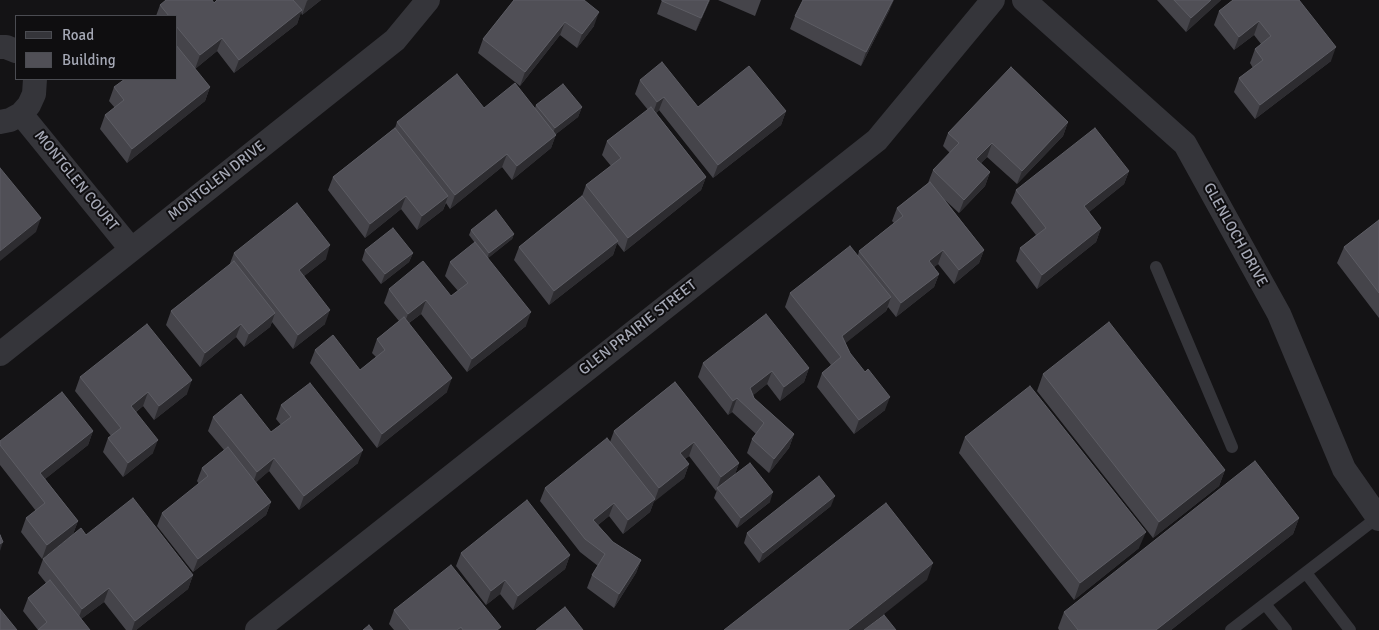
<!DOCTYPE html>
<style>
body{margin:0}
#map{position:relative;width:1379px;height:630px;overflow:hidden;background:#141315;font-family:Signika,sans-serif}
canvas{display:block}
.legend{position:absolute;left:15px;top:15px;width:162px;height:65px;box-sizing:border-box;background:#0f0e10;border:1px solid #4b4c52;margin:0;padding:6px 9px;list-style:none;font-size:15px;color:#a5a8b5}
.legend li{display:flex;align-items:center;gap:10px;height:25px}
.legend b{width:25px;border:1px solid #4b4c52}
</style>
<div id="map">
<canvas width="1379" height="630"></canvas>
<ul class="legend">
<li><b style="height:6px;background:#35353a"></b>Road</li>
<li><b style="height:14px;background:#504f56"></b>Building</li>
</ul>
</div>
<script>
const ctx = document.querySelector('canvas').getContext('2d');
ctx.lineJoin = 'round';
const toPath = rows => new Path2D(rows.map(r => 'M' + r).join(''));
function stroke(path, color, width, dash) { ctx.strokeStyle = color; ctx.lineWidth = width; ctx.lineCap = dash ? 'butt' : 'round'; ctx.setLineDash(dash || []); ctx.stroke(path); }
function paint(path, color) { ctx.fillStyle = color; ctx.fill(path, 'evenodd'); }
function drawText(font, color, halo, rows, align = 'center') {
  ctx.font = font + ' Signika,sans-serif'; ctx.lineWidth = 4; ctx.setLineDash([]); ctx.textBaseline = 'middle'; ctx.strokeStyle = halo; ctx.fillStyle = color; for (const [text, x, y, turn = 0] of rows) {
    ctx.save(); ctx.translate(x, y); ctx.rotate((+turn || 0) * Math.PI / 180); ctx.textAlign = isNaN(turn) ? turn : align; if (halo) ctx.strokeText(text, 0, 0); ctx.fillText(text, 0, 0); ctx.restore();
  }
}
const lane = toPath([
 [1156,267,1232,447],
 [1306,573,1350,630],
 [1265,604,1286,630],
 [1231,630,1378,517]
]);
const street = toPath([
 [1024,0,1185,144,1279,314,1344,469,1379,519],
 [0,47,6,47,16,51],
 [21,114,131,249],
 [0,122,10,120,21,114,29,105,34,94,35,79],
 [0,354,395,40,428,0],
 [257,630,877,140,993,0]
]);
const wall = toPath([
 [217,0,321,0,302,15,301,12,297,24,234,73,217,51,195,69,210,87,205,101,127,163,100,129,105,115,115,108,109,101,114,87,176,79,176,16,156,16,160,5,214,3],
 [514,0,594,26,577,48,560,35,520,86,478,53,483,39],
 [662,0,710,0,696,31,657,14],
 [718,0,761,0,755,16],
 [1157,0,1221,0,1186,32],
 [1233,0,1331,61,1255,119,1234,92,1239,78,1253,68,1250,63,1255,49,1261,44,1254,35,1234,50,1214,25,1219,11],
 [890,9,861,66,790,29,795,16],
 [640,80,698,107,786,111,781,125,713,178,659,110,656,113,706,177,701,190,624,252,617,243,613,255,549,305,514,260,519,247,582,196,586,185,611,166,602,155,607,141,648,110,635,94],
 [536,105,582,107,578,117,556,134,551,148,512,180,502,167,450,209,446,203,443,210,417,230,401,209,365,238,328,190,333,177,395,128,397,122,484,108,535,108],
 [1068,122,1063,136,1017,184,987,157,981,163,990,172,985,186,959,213,945,200,984,250,979,263,954,284,938,264,934,267,939,274,934,287,896,317,888,307,886,311,845,343,850,353,885,410,854,434,817,387,822,373,831,365,785,307,790,293,858,255,859,251,894,223,892,221,897,208,928,183,933,170,950,153,943,146,948,133],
 [1129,171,1124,184,1089,212,1101,228,1096,242,1037,289,1016,261,1020,248,1036,235,1011,203,1016,190],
 [1379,220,1379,318,1337,263,1344,247],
 [471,230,514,234,512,239,488,258,526,326,467,372,421,314,409,323,447,392,377,448,310,363,315,350,360,370,376,357,372,353,377,339,399,321,384,303,389,289,451,296,458,291,445,276,450,262,475,243,469,235],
 [365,250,413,253,409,262,381,284,362,260],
 [234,253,326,259,304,276,325,324,293,349,272,322,270,327,244,347,236,337,200,367,166,325,171,311,229,266],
 [703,363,809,368,804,382,780,401,767,384,753,395,754,398,794,434,789,448,769,473,747,453,752,439,756,434,732,412,728,415,698,377],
 [1043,374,1225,470,1219,486,1153,538,1037,391],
 [80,377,187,394,154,420,143,406,136,412,153,453,123,477,103,452,108,438,111,436,75,391],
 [675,382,739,463,735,474,770,502,737,528,714,498,717,490,716,491,689,456,685,459,689,464,684,478,654,501,650,512,623,534,609,516,598,525,613,542,641,560,636,573,614,608,587,588,592,575,598,566,580,552,540,501,545,488,610,442,614,431],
 [281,405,358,463,299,510,269,471,256,482,271,502,266,515,193,572,157,526,162,513,199,484,197,481,202,468,224,450,208,431,213,417,271,432,281,425,276,419],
 [93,431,88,445,45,479,78,521,73,534,42,559,21,532,26,518,36,511,0,465,0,441],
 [965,437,1139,548,1074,600,959,453],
 [831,506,759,563,744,543,747,533],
 [1299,518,1293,534,1171,630,1059,630,1058,628,1064,612],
 [86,535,193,575,188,589,136,630,126,630,104,602,81,619,38,630,23,611,28,598,46,583,38,573,43,559],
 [461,553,570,555,565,569,513,610,500,594,486,605,456,566],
 [394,610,500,630,394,630,389,624]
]);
const shadedWall = toPath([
 [308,0,321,0,302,15,307,1],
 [709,0,710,0,696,31,701,18],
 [893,0,894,0,890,9,861,66,866,52],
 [1211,0,1221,0,1186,32,1191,18],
 [302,10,297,24,234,73,239,60],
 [599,12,594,26,577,48,582,34],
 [1259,21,1254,35,1234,50,1239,37],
 [565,22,560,35,520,86,525,72],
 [222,38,217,51,195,69,200,55],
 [1336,47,1331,61,1255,119,1260,105],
 [210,87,205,101,127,163,132,149],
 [664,97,659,110,652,116,657,102],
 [582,107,578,117,551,138,555,128],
 [786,111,781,125,713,178,718,165],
 [1068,122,1063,136,1017,184,1022,171],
 [556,135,551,148,512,180,517,166],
 [992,143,987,157,971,173,976,159],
 [507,154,502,167,450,209,455,195],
 [1129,171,1124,184,1079,220,1084,206],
 [990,172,985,186,959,213,964,200],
 [706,177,701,190,624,252,628,238],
 [406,196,401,209,365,238,370,224],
 [448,196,443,210,417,230,422,216],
 [41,218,36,232,0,261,0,251],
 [1101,228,1096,242,1037,289,1042,275],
 [514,234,512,239,487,259,489,253],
 [618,241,613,255,549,305,554,291],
 [330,245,326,259,294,284,299,270],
 [943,250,938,264,924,275,929,261],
 [984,250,979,263,954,284,959,270],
 [413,253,409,262,381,284,385,274],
 [939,274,934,287,896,317,901,303],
 [891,297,886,311,837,350,842,336],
 [426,300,421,314,403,327,408,314],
 [330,310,325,324,293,349,298,335],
 [531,312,526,326,467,372,472,359],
 [275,313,270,327,244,347,249,334],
 [241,324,236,337,200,367,205,353],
 [809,368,804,382,780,401,784,387],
 [772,371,767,384,745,402,750,388],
 [452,378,447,392,377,448,382,434],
 [192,380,187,394,154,420,159,406],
 [148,392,143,406,126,419,131,406],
 [890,397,885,410,854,434,859,420],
 [737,398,732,412,728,415,733,401],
 [93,431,88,445,35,487,40,473],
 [794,434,789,448,769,473,774,459],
 [158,440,153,453,123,477,128,463],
 [694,442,689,456,675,467,680,453],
 [363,450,358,463,299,510,304,496],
 [274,458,269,471,252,486,257,472],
 [739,463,734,477,717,488,716,491,721,477],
 [689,464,684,478,654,502,659,488],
 [1225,470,1219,486,1153,538,1159,522],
 [773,492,770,502,737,528,741,518],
 [835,496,831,506,759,563,763,553],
 [655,499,650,512,623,534,628,520],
 [271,502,266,515,193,572,198,559],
 [614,503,609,516,588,533,593,520],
 [1299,518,1293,534,1171,630,1156,630],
 [78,521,73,534,42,559,47,545],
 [1146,532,1139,548,1074,600,1080,583],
 [3,542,0,551,0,544],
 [570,555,565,569,513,610,518,596],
 [641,560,636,573,614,608,619,594],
 [933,563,927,580,864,630,848,630],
 [193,575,188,589,136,630,132,630,135,621],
 [505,580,500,594,486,605,491,591],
 [109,588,104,602,77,622,82,609]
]);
const building = toPath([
 [166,0,212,0,214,3,217,0,293,0,302,10,239,60,222,38,200,55,176,26,176,16,169,16,160,5,166,0],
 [514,0,584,0,599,12,582,34,565,22,525,72,483,39,514,0],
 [662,0,709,0,701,18,662,1,662,0],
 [803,0,893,0,866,52,795,16,803,0],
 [1174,0,1211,0,1191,18,1174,0],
 [1233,0,1299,0,1336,47,1260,105,1239,78,1263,60,1255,49,1271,36,1259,21,1239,37,1219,11,1233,0],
 [176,45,210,87,132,149,105,115,124,100,114,87,125,79,176,79,176,45],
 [662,62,698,107,749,66,786,111,718,165,664,97,657,102,640,80,662,62],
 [1011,67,1068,122,1022,171,992,143,976,159,990,172,964,200,933,170,959,143,948,133,1011,67],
 [457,74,484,108,515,83,556,135,517,166,507,154,455,195,397,122,457,74],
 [563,84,582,107,555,128,536,105,563,84],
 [651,107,706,177,628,238,586,185,621,158,607,141,651,107],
 [395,128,448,196,422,216,406,196,370,224,333,177,395,128],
 [1095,128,1129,171,1084,206,1101,228,1042,275,1020,248,1046,228,1016,190,1095,128],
 [0,168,41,218,0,251,0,168],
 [930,182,984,250,959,270,943,250,929,261,939,274,901,303,859,251,903,216,897,208,930,182],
 [582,196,618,241,554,291,519,247,582,196],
 [297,203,330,245,299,270,330,310,298,335,234,253,297,203],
 [496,210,514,234,489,253,471,230,496,210],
 [1379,220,1379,293,1344,247,1379,220],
 [393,228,413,253,385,274,365,250,393,228],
 [475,242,531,312,472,359,426,300,408,314,389,289,423,261,451,296,468,283,450,262,475,242],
 [850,246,891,297,842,336,850,353,865,372,868,369,890,397,859,420,822,373,841,357,790,293,850,246],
 [234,261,275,313,249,334,241,324,205,353,171,311,234,261],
 [766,314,809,368,784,387,772,371,750,388,754,398,794,434,774,459,752,439,764,423,737,398,733,401,703,363,766,314],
 [404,317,452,378,382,434,315,350,333,335,360,370,385,350,377,339,404,317],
 [1109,322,1225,470,1159,522,1043,374,1109,322],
 [147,324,192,380,159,406,148,392,131,406,158,440,128,463,108,438,121,428,80,377,147,324],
 [675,382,739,463,721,477,694,442,680,453,689,464,659,488,614,431,675,382],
 [310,383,363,450,304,496,274,458,257,472,213,417,241,394,271,432,291,417,281,405,310,383],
 [1030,386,1146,532,1080,583,965,437,1030,386],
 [62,392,93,431,40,473,78,521,47,545,26,518,45,503,0,445,0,441,62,392],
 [607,438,655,499,628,520,614,503,593,520,613,542,641,560,619,594,592,575,605,554,585,539,545,488,607,438],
 [228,447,271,502,198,559,162,513,208,476,202,468,228,447],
 [1255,461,1299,518,1156,630,1078,630,1064,612,1255,461],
 [750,463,773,492,741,518,717,488,750,463],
 [819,476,835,496,763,553,747,533,819,476],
 [133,498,193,575,135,621,109,588,82,609,43,559,81,528,86,535,133,498],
 [527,500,570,555,518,596,505,580,491,591,461,553,527,500],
 [886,503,933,563,848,630,724,630,886,503],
 [0,535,3,542,0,544,0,535],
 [451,565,501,627,497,630,463,630,461,627,457,630,410,630,394,610,451,565],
 [50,580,90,630,38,630,47,622,28,598,50,580],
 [565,607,583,630,536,630,565,607],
 [0,609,17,630,0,630,0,609],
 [884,615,896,630,864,630,884,615],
 [369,625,373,630,363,630,369,625]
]);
const streetNames = [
 ["MONTGLEN COURT",76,181,51],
 ["MONTGLEN DRIVE",217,181,-38],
 ["GLENLOCH DRIVE",1235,235,61],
 ["GLEN PRAIRIE STREET",638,328,-38]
];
stroke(lane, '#35353a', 12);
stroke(street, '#35353a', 24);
paint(wall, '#45444a');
paint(shadedWall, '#2d2c30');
paint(building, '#504f56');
stroke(building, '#5d5d64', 1);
drawText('15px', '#a5a8b5', '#0f0e10', streetNames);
</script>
